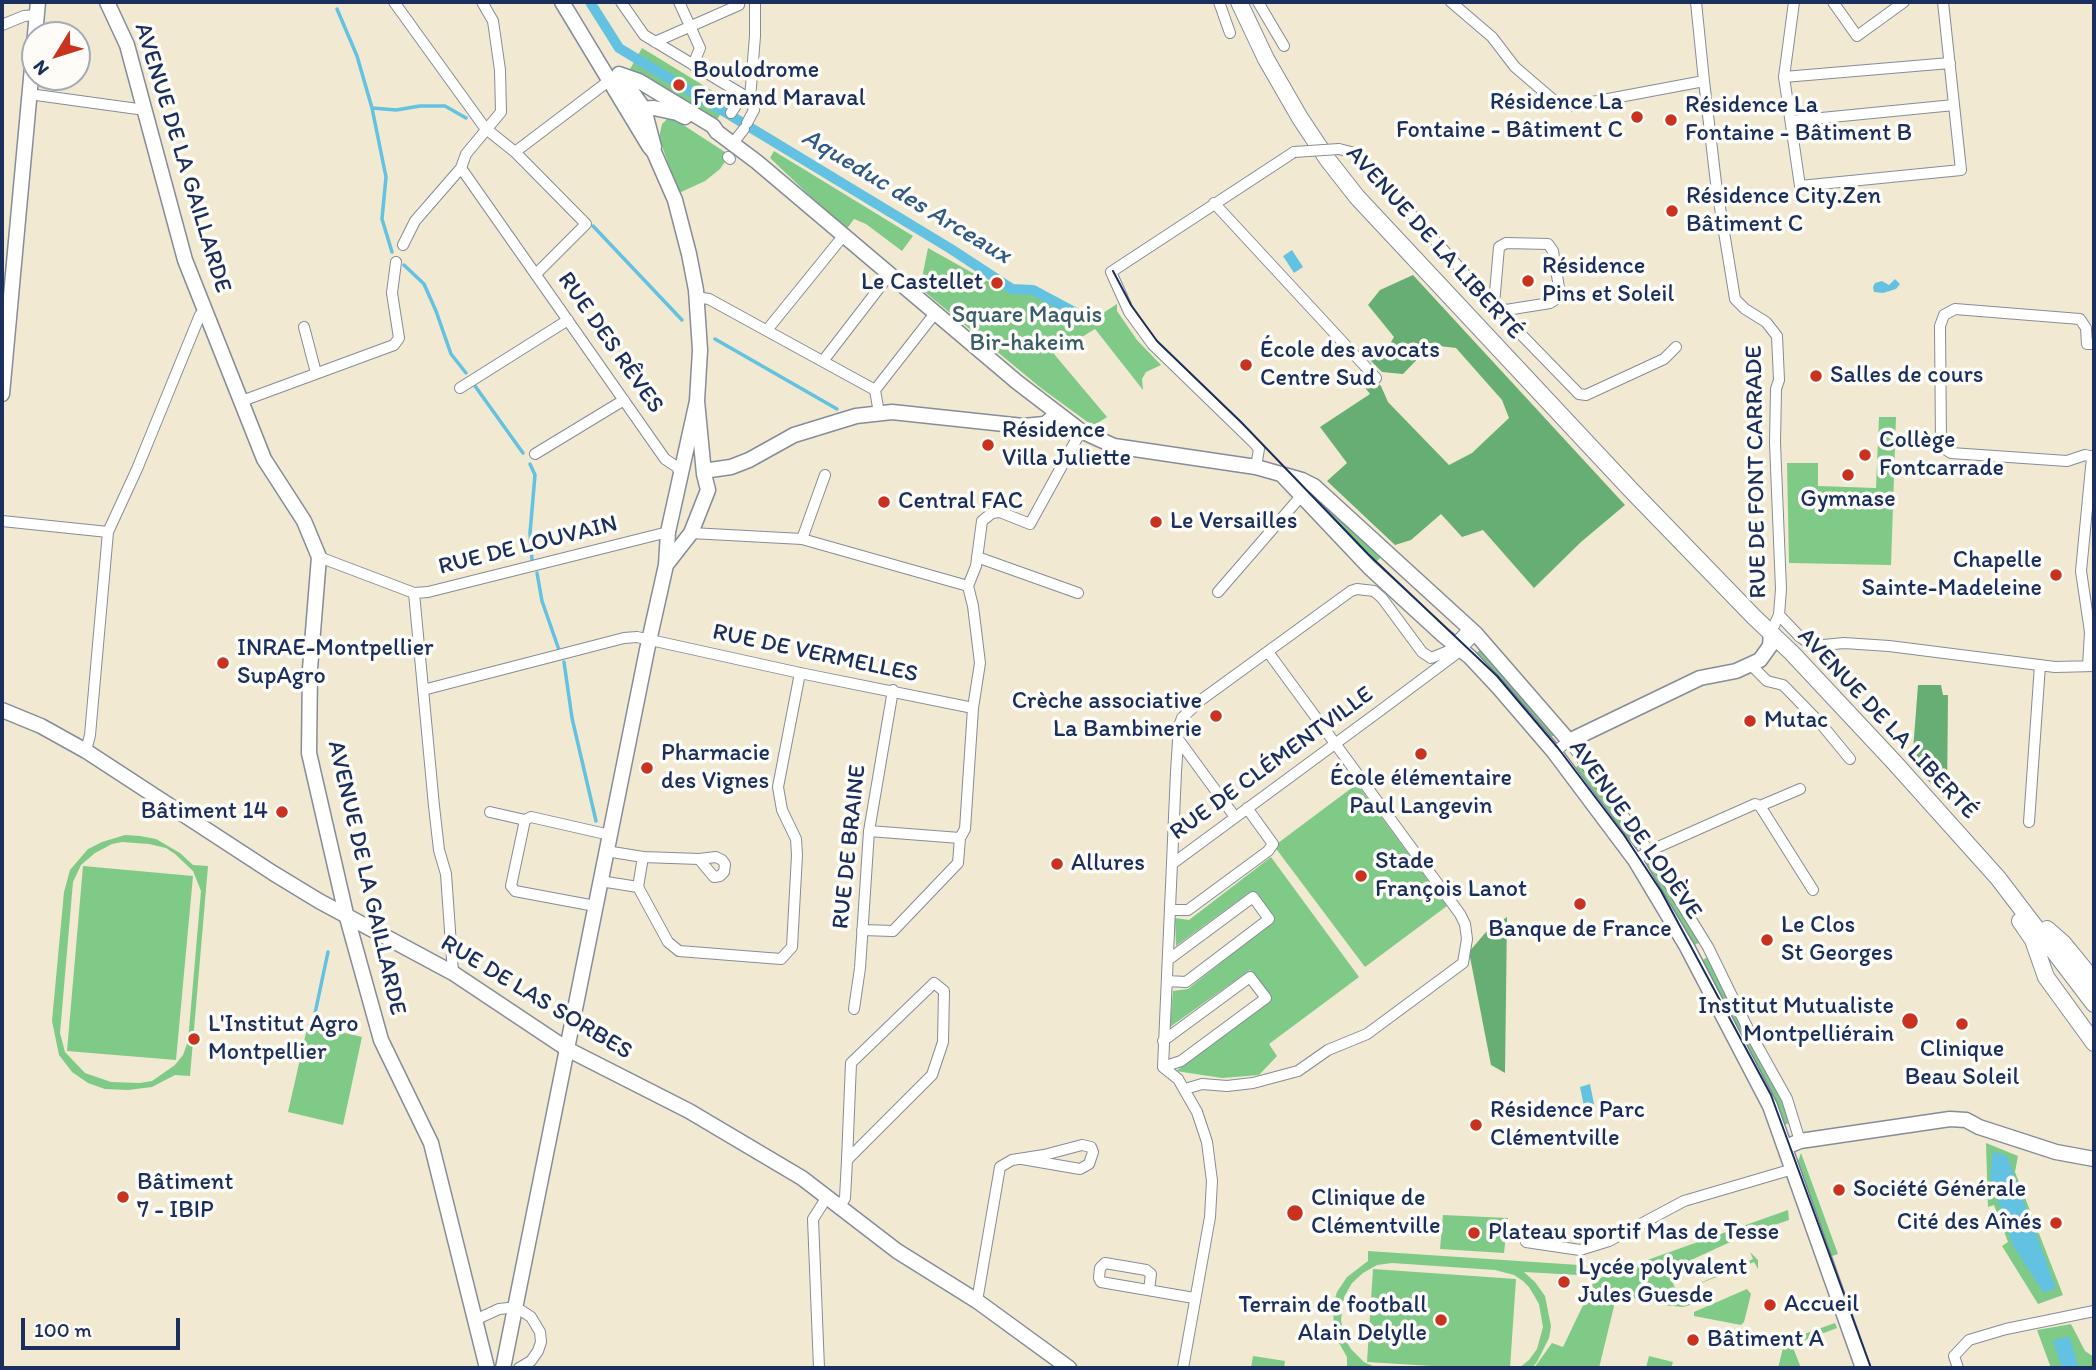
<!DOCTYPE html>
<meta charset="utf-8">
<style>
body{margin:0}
#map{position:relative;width:2096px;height:1370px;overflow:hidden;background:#f1e9d1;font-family:Itim,sans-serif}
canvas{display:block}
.frame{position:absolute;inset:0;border:4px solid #1b2f5e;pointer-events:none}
.north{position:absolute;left:21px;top:21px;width:70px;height:70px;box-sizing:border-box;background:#fdfcf7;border:2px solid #a3aaba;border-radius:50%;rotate:232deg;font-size:19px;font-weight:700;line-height:28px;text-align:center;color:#1b2f5e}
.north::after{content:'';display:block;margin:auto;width:24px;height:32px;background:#c8321e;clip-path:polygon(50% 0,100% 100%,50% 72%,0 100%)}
.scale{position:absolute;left:21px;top:1318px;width:159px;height:32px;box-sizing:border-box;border:4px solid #1b2f5e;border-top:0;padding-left:9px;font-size:21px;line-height:24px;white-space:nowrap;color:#1b2f5e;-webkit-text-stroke:5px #fdfcf7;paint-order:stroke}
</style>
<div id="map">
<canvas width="2096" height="1370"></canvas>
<div class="frame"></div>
<div class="north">N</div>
<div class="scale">100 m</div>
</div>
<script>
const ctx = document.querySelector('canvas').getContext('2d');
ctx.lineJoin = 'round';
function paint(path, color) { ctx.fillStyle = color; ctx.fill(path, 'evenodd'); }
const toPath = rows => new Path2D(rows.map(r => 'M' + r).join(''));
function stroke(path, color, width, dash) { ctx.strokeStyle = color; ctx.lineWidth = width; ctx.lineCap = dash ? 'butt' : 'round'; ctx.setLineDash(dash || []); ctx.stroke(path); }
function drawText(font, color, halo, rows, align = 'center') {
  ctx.font = font + ' Itim,sans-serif'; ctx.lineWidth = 7; ctx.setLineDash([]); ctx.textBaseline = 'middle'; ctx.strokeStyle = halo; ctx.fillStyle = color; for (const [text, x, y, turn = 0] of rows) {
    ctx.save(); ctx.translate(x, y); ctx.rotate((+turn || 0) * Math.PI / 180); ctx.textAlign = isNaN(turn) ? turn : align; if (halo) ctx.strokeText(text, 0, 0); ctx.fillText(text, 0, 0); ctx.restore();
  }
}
const green = toPath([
 [642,48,729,101,716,121,630,69],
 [668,118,674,119,728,154,727,159,720,169,705,181,679,193,659,138,662,124],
 [774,151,913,236,902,251,866,224,854,219,846,230,770,158],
 [928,248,987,281,1017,294,1034,293,1092,323,1092,320,1117,304,1117,311,1137,340,1161,365,1146,372,1142,379,1143,390,1095,329,1054,354,1107,417,1093,426,1041,388,920,288],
 [1879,417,1896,417,1891,565,1789,563,1787,463,1818,463,1818,486,1876,488],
 [1292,479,1304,484,1385,553,1372,566],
 [1481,649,1557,733,1548,739,1473,656],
 [1580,764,1641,846,1632,851,1572,771],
 [1357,784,1447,906,1365,967,1274,846],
 [125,835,140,836,156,839,180,853,193,865,208,866,190,1076,175,1075,152,1087,128,1090,105,1089,88,1083,72,1072,59,1055,52,1021,64,892,70,870,88,849,102,842],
 [122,842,149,844,166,848,175,854,193,871,201,891,188,1041,183,1055,175,1065,152,1081,140,1083,111,1082,85,1073,65,1052,60,1033,73,882,81,865,95,853,112,844],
 [1271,857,1359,977,1269,1044,1277,1056,1259,1075,1222,1078,1176,1071,1268,1002,1269,994,1250,970,1170,1027,1173,991,1188,989,1273,921,1250,892,1176,946,1175,918,1189,920],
 [1650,859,1700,942,1691,947,1642,865],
 [83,866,193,876,176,1060,67,1051],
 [1708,957,1781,1094,1790,1123,1780,1126,1699,962],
 [308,1024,362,1037,343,1125,288,1112],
 [1986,1143,2018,1156,2015,1172,2063,1295,2038,1304,2002,1246,2008,1242,1994,1205,1988,1207],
 [1801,1153,1838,1254,1826,1258,1796,1167],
 [1788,1210,1789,1220,1760,1230,1759,1237,1755,1241,1753,1242,1750,1233,1678,1266,1681,1273,1671,1278,1681,1303,1688,1301,1690,1305,1683,1307,1662,1305,1617,1294,1599,1368,1534,1368,1552,1343,1563,1347,1586,1299,1578,1295,1605,1275],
 [1443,1215,1508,1218,1504,1253,1440,1249],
 [1368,1251,1579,1265,1579,1275,1524,1272,1535,1282,1545,1296,1551,1326,1549,1338,1537,1362,1532,1368,1519,1368,1529,1360,1537,1349,1543,1327,1539,1304,1529,1287,1523,1281,1514,1275,1495,1270,1392,1263,1377,1265,1363,1273,1352,1283,1344,1297,1341,1320,1344,1337,1351,1349,1364,1362,1377,1368,1347,1368,1347,1357,1339,1343,1334,1330,1333,1305,1337,1292,1347,1277,1368,1261],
 [1750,1252,1758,1260,1758,1269,1754,1262,1694,1286,1753,1259],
 [1373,1269,1516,1279,1510,1368,1465,1368,1367,1362],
 [1747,1289,1751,1294,1744,1322,1741,1325,1694,1316,1694,1312],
 [1835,1323,1837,1328,1792,1345,1801,1368,1778,1368,1786,1336,1793,1338],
 [2071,1324,2085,1351,2094,1357,2094,1368,2051,1368,2037,1330],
 [1253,1356,1285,1361,1284,1368,1251,1368],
 [1649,1356,1673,1362,1671,1368,1646,1368]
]);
const forest = toPath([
 [1413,275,1625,505,1581,542,1534,588,1483,530,1462,537,1441,514,1411,540,1395,545,1327,481,1347,463,1320,427,1370,394,1356,376,1361,370,1381,386,1388,402,1449,465,1472,453,1509,418,1502,400,1456,348,1431,345,1403,374,1382,372,1366,356,1387,349,1394,337,1368,305,1380,290],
 [1918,685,1941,685,1943,695,1948,695,1947,800,1912,764],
 [1507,917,1505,1073,1491,1065,1469,952,1486,932]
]);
const water = toPath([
 [1292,250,1303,267,1294,273,1283,256],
 [1895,279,1900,284,1896,289,1883,293,1874,292,1873,287,1875,283,1882,281,1889,285],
 [1590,1084,1595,1109,1585,1111,1580,1087],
 [1993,1151,2007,1156,2056,1288,2044,1293,2013,1246,1990,1176],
 [2069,1336,2079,1368,2062,1368,2053,1341]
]);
const stream = toPath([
 [337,9,357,56,372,108,386,177,382,219,392,252],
 [372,108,396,110,420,106,445,106,466,118],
 [593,226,682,320],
 [404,265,424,284,436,311,451,354,466,373],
 [715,339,837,409],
 [475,386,523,453],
 [530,464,535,475,530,533,532,560],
 [537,573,542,601,559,650],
 [564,662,572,718,596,821],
 [314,1018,328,952]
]);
const canal = toPath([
 [590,2,619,48,951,249,1012,289,1033,290,1076,313]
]);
const street = toPath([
 [394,2,485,128,515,152,586,224,536,274],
 [621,2,644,35,750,99],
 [679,2,700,48,693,65],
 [1219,2,1230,33],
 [1258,2,1284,46],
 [1451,2,1492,37,1515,67,1557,103,1571,106,1704,81,1716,183,1735,299,1745,309,1766,322,1777,336,1779,380,1776,389,1775,443,1781,589,1779,615,1771,632],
 [1696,2,1704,81],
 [1794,2,1784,77,1950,63],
 [1833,2,1857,36,1904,2],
 [2,25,24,16,37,15],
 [655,42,739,5],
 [1784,77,1800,186,1961,170,1943,2],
 [29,94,145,110],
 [731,113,739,101,750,99],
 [1791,121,1954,105],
 [747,123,754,110,750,99,755,36,755,2],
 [733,143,744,129],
 [1339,149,1355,153,1361,158,1483,294,1494,304,1500,308,1506,310,1550,303,1558,298,1560,294,1553,251,1548,244,1506,243,1499,247,1494,304],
 [515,152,610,80],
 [728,157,730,159],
 [461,168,665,459,677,467,681,476],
 [1214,203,1376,378],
 [403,245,415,221,461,168,466,154,501,112,500,70,493,21,482,2],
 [696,297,709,299,875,390],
 [1500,308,1509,322,1579,394,1586,395,1664,359,1676,347],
 [304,327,316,373],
 [767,330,844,235],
 [2094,344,2087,344,2086,328,2080,319,1955,309,1944,315,1940,326,1941,443,1945,449,1951,453,2067,461,2085,455,2094,457],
 [823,361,890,274],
 [460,388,568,320],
 [875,390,936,312],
 [875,390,879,413],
 [242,401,394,345,399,338,392,293,396,262],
 [535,454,624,400],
 [1256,467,1259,449,1254,443,1153,345,1129,312,1111,272,1294,152],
 [2,521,108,532],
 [691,533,802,539,968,586],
 [802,539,825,475],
 [319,557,414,593,428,592,668,532],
 [977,557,1078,593],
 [968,586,976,566,982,521,992,513,1000,512,1030,524,1081,431],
 [1218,592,1302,495],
 [414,593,434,806,439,850,446,874,453,973],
 [1779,615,1800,637,1813,646,1844,643,1889,646,2055,667,2094,666],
 [1750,664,1767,681,1783,685,1788,690,1822,725,1850,759],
 [2088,666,2090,632,2081,571,2092,457],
 [423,690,624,638,637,637,800,673,973,708],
 [1178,739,1235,817],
 [86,751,90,735,108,532,137,469,200,315,205,310],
 [1554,752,1569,741,1649,851,1708,947,1748,1029,1787,1099,1800,1141],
 [1760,806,1800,789],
 [490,812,525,820,531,817,610,835],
 [525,820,511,886,515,891,595,906],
 [2029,822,2040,665],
 [869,831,960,838,965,829,973,708,980,663,973,606,968,586],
 [606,851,643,857,699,859,714,877,720,876,724,872,725,864,722,860,716,857,699,859],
 [1635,860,1649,851,1755,804,1760,806,1813,890],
 [1172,864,1381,710,1456,654,1476,634],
 [600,881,638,887,668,942,679,951,781,959,792,947,797,855,796,839,782,810,778,787,800,673],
 [638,887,643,857],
 [1171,910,1188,910,1268,851,1273,844,1247,808],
 [862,930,893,931,958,863,960,838],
 [1167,981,1186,982,1269,919,1253,897,1168,960],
 [854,1009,860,968,869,831,893,690],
 [1163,1067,1176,772,1179,726,1182,718,1201,700,1351,591,1357,589,1374,591,1382,598,1422,652,1431,658,1448,651,1469,628],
 [1163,1067,1178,1079,1197,1112,1207,1142,1212,1181,1210,1217,1183,1368],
 [1163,1067,1181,1061,1266,998,1250,977,1163,1041],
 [1185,1089,1202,1084,1227,1086,1253,1083,1298,1071,1328,1050,1367,1034,1463,963,1467,939,1465,924,1460,914,1268,652],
 [840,1206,845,1198,847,1160,851,1063,934,983,944,991,943,1042,932,1075,847,1160],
 [1526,1242,1580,1250,1609,1241,1684,1201,1793,1169],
 [1149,1290,1151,1274,1146,1270,1105,1263,1100,1268,1099,1278,1101,1282,1194,1298],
 [977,1301,1000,1167,1012,1160,1044,1155,1082,1145,1091,1147,1093,1152,1089,1164,1080,1169,1022,1159],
 [475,1320,499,1309,508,1308,522,1311,531,1317,540,1332,541,1342,538,1351,531,1361,519,1368],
 [819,1368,813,1219,827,1197],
 [1958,1368,1954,1356,1969,1340,2006,1329,2094,1311]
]);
const secondary = toPath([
 [107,2,127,45,185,260,264,459,304,521,319,557,310,669,309,753,346,914,381,1040,431,1143,487,1368],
 [562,2,649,146,654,152,675,200,689,254,696,290,700,350,697,401,704,474,708,490,691,533,666,565],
 [619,74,639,81,713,126,717,132,757,162,1017,382,1081,431,1114,446,1256,467,1302,480,1314,486,1476,634,1569,741,1700,678,1736,671,1760,660,1770,646,1771,632],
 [620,75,644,109,654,147],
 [637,109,654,108,677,113,685,117],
 [2,394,38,2],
 [704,474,710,470,731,467,749,460,794,435,856,416,892,412,1023,426,1045,424,1057,414],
 [1283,476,1369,567,1443,635,1470,657,1499,688,1554,752,1635,860,1687,947,1770,1106,1863,1368],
 [2,710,41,726,86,751,273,873,319,901,453,973,567,1049,689,1111,802,1178,897,1251,977,1301,1069,1368],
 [1786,1147,1800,1141,1950,1119,1966,1120,1979,1127,2056,1152,2094,1159],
 [503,1368,647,650,666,565,668,532,697,401]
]);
const primary = toPath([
 [1239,2,1266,59,1300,118,1328,160,1357,197,1631,490,1754,617,1792,653,1894,762,1998,878,2094,1004],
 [2020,921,2033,940,2046,977,2094,1043],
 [2047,929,2063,943,2094,981]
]);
const tram = toPath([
 [1113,271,1131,305,1157,341,1241,422,1368,554,1497,676,1558,748,1624,835,1661,891,1771,1095,1871,1368]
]);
const streetBridge = toPath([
 [1294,152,1339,149]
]);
const markers = [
 [679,85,7,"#c8321e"],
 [1637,117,7,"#c8321e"],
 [1671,120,7,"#c8321e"],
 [1672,211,7,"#c8321e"],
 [1528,281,7,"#c8321e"],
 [997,283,7,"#c8321e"],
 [1246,365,7,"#c8321e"],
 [1816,376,7,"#c8321e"],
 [988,445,7,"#c8321e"],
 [1865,455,7,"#c8321e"],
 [1848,475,7,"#c8321e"],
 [884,502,7,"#c8321e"],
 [1156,522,7,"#c8321e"],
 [2056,575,7,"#c8321e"],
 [223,663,7,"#c8321e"],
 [1216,716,7,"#c8321e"],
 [1750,721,7,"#c8321e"],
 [1421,754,7,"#c8321e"],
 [647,768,7,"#c8321e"],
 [282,812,7,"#c8321e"],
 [1057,864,7,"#c8321e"],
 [1361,876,7,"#c8321e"],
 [1580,904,7,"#c8321e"],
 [1767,940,7,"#c8321e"],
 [1910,1021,9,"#c8321e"],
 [1962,1024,7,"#c8321e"],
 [194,1039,7,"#c8321e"],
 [1476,1125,7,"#c8321e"],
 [1839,1190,7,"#c8321e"],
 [123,1197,7,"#c8321e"],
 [1295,1213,9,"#c8321e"],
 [2056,1223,7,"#c8321e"],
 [1474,1233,7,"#c8321e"],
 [1564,1282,7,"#c8321e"],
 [1770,1305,7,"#c8321e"],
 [1441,1320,7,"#c8321e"],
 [1693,1340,7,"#c8321e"]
];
const poiNames = [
 ["Boulodrome",693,71],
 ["Fernand Maraval",693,99],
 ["Résidence La",1623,103,"right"],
 ["Fontaine - Bâtiment C",1623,131,"right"],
 ["Résidence La",1685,106],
 ["Fontaine - Bâtiment B",1685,134],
 ["Résidence City.Zen",1686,197],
 ["Bâtiment C",1686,225],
 ["Résidence",1542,267],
 ["Pins et Soleil",1542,295],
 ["Le Castellet",983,283,"right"],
 ["École des avocats",1260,351],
 ["Centre Sud",1260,379],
 ["Salles de cours",1830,376],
 ["Résidence",1002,431],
 ["Villa Juliette",1002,459],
 ["Collège",1879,441],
 ["Fontcarrade",1879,469],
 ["Gymnase",1848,500,"center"],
 ["Central FAC",898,502],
 ["Le Versailles",1170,522],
 ["Chapelle",2042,561,"right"],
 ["Sainte-Madeleine",2042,589,"right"],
 ["INRAE-Montpellier",237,649],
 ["SupAgro",237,677],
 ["Crèche associative",1202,702,"right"],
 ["La Bambinerie",1202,730,"right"],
 ["Mutac",1764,721],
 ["Pharmacie",661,754],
 ["des Vignes",661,782],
 ["École élémentaire",1421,779,"center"],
 ["Paul Langevin",1421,807,"center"],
 ["Bâtiment 14",268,812,"right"],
 ["Stade",1375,862],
 ["François Lanot",1375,890],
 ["Allures",1071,864],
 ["Le Clos",1781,926],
 ["St Georges",1781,954],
 ["Banque de France",1580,930,"center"],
 ["Institut Mutualiste",1894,1007,"right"],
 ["Montpelliérain",1894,1035,"right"],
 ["L'Institut Agro",208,1025],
 ["Montpellier",208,1053],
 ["Clinique",1962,1050,"center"],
 ["Beau Soleil",1962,1078,"center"],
 ["Résidence Parc",1490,1111],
 ["Clémentville",1490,1139],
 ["Bâtiment",137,1183],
 ["7 - IBIP",137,1211],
 ["Société Générale",1853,1190],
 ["Clinique de",1311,1199],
 ["Clémentville",1311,1227],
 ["Cité des Aînés",2042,1223,"right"],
 ["Plateau sportif Mas de Tesse",1488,1233],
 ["Lycée polyvalent",1578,1268],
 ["Jules Guesde",1578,1296],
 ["Accueil",1784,1305],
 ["Terrain de football",1427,1306,"right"],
 ["Alain Delylle",1427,1334,"right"],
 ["Bâtiment A",1707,1340]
];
const streetNames = [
 ["AVENUE DE LA GAILLARDE",182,158,73],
 ["AVENUE DE LA LIBERTÉ",1434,243,48],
 ["RUE DES RÊVES",610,343,55],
 ["RUE DE FONT CARRADE",1757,472,-91],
 ["RUE DE LOUVAIN",528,546,-14],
 ["RUE DE VERMELLES",815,654,12],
 ["AVENUE DE LA LIBERTÉ",1887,724,47],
 ["RUE DE CLÉMENTVILLE",1272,764,-36],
 ["AVENUE DE LODÈVE",1635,830,55],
 ["RUE DE BRAINE",850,847,-84],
 ["AVENUE DE LA GAILLARDE",366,878,77],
 ["RUE DE LAS SORBES",536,998,31]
];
const parkNames = [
 ["Square Maquis",1027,316],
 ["Bir-hakeim",1027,344]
];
const waterNames = [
 ["Aqueduc des Arceaux",906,197,31]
];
paint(green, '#7fca87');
paint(forest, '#67ae74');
paint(water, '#63c2e1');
stroke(stream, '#63c2e1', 3.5);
stroke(canal, '#63c2e1', 10);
stroke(street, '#868c98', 12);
stroke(secondary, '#868c98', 17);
stroke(primary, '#868c98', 18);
stroke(street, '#fff', 10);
stroke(secondary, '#fff', 14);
stroke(primary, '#fff', 16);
stroke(tram, '#1b2f5e', 2);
stroke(streetBridge, '#868c98', 12, []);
stroke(streetBridge, '#fff', 10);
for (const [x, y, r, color] of markers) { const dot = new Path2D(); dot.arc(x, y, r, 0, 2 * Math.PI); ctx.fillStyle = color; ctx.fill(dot); stroke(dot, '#fdfcf7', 2.5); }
drawText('24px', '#1b2f5e', '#fdfcf7', poiNames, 'left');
drawText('24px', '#1b2f5e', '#fdfcf7', streetNames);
drawText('24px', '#395e6a', '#fdfcf7', parkNames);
drawText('italic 26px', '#315b85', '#fdfcf7', waterNames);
</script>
